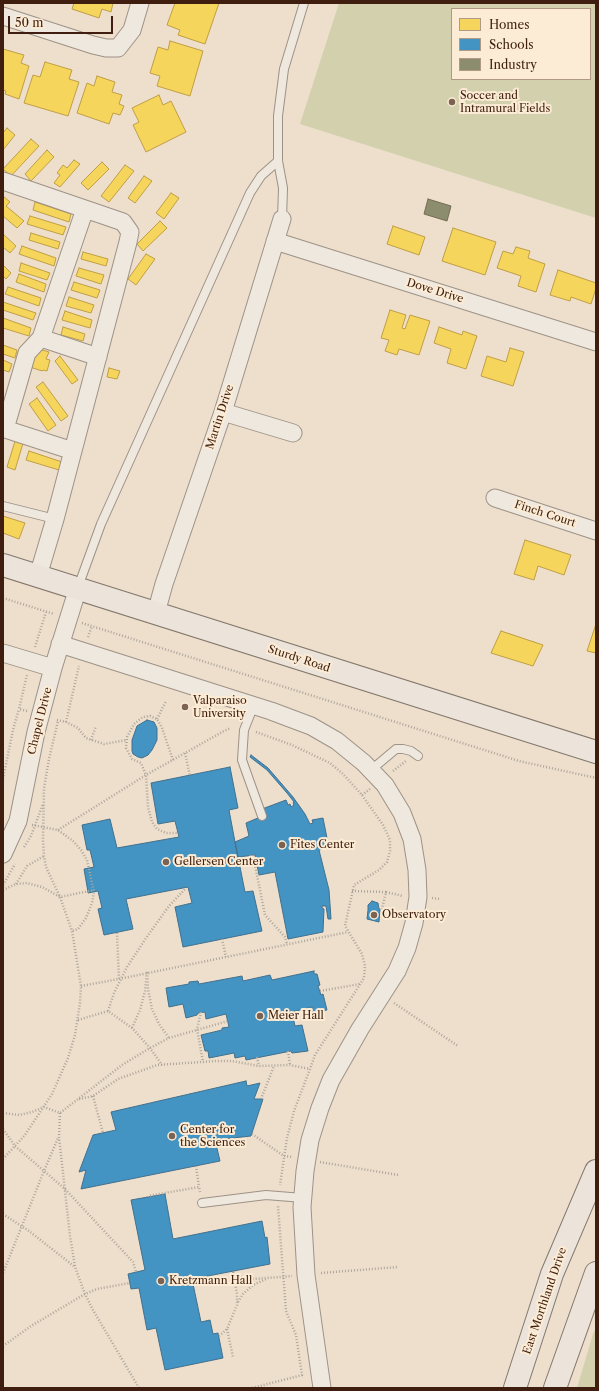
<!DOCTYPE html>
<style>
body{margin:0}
#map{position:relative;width:599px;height:1391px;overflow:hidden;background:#eddfcc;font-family:"Libre Caslon Text",serif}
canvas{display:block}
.frame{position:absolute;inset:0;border:4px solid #3f1e0f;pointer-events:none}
.legend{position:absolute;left:451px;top:8px;width:140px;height:72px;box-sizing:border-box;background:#fcecd5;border:1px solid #b09a86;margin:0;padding:5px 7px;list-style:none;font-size:12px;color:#3f1e0f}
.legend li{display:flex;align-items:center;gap:8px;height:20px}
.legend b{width:20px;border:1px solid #b09a86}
.scale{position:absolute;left:8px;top:16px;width:105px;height:18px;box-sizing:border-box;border:2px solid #3f1e0f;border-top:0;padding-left:5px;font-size:12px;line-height:14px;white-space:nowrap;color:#3f1e0f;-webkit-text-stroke:3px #fcecd5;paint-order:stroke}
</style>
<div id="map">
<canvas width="599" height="1391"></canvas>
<div class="frame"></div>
<ul class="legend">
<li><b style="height:11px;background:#f6d55c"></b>Homes</li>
<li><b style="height:11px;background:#4393c3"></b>Schools</li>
<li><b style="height:11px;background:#8c8c6e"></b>Industry</li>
</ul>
<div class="scale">50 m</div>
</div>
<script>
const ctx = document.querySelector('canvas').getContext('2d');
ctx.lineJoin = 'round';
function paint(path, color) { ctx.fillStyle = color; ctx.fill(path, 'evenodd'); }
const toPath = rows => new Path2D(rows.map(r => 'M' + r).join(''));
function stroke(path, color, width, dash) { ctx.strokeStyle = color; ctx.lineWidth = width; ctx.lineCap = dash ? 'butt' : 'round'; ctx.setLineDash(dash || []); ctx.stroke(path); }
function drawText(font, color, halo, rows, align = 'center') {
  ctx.font = font + ' "Libre Caslon Text",serif'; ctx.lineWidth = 4; ctx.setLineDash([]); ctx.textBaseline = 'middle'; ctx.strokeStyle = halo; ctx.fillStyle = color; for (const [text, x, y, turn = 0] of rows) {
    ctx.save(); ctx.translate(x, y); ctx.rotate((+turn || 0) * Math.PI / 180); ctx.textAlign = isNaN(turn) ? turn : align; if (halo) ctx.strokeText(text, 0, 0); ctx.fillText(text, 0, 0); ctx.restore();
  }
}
const green = toPath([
 [339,3,596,3,596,218,300,124],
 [452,9,590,9,590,79,452,79],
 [596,1328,596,1388,577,1388,593,1334]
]);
const homes = toPath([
 [74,3,113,3,111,12,102,9,99,18,72,9,74,3],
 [175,3,219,3,205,44,178,35,180,30,167,25,175,3],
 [170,41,203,51,190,96,157,86,160,76,150,73,158,47,168,50,170,41],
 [3,49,24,55,21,63,29,66,19,99,5,94,6,91,3,90,3,49],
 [45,62,72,70,69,79,79,82,68,116,24,103,33,75,40,77,45,62],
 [97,76,115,82,112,92,122,95,119,104,124,106,120,115,113,113,109,124,77,113,87,83,94,86,97,76],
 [159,95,163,105,171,101,186,132,146,152,133,125,139,122,132,108,159,95],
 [7,128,15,135,3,150,3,133,7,128],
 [31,139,39,146,11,176,3,169,31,139],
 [47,150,54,157,31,181,25,174,47,150],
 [74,160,80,164,60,187,54,183,60,175,57,173,63,165,67,168,74,160],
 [102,162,109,169,88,190,81,183,102,162],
 [125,165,134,171,109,202,101,196,125,165],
 [144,176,152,181,135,203,128,198,144,176],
 [171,193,179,198,164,219,156,213,171,193],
 [3,196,10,202,6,206,24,221,17,228,3,216,3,196],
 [35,202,71,214,69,222,33,210,35,202],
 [30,216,66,227,63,235,27,224,30,216],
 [160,221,167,228,143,251,137,244,160,221],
 [393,226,425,237,419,255,387,244,393,226],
 [453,228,496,242,485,275,442,261,453,228],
 [31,233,60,242,58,249,29,240,31,233],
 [3,234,16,246,10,253,3,247,3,234],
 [22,246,56,258,54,266,19,254,22,246],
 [516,247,530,251,528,258,545,264,536,292,518,286,521,276,497,268,503,251,513,254,516,247],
 [83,252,108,259,106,266,81,259,83,252],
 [146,254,155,259,136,285,128,279,146,254],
 [21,263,50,273,47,280,19,271,21,263],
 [3,265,11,273,6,279,3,276,3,265],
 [79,268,104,275,101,284,76,276,79,268],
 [558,270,596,283,596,288,591,304,571,297,570,301,550,295,558,270],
 [19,274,46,284,44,292,16,282,19,274],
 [74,282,100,290,97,298,71,290,74,282],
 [8,287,41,298,39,306,5,294,8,287],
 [69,297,94,305,91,313,66,306,69,297],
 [3,302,36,313,33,320,3,310,3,302],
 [390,310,406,315,402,328,405,329,410,315,430,321,419,355,399,349,397,355,385,351,389,340,381,338,390,310],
 [65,311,92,320,90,328,62,320,65,311],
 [3,318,31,328,29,336,3,328,3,318],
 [63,327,85,334,83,341,61,335,63,327],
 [439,327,462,335,463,331,477,336,466,369,447,363,451,349,434,343,439,327],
 [3,345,17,350,15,358,3,354,3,345],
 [36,348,49,352,46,359,50,360,47,371,43,370,42,371,30,367,36,348],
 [510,348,524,352,513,386,481,376,487,356,506,362,510,348],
 [60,356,78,380,72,384,55,361,60,356],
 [3,360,12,364,9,372,3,370,3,360],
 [109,368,120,371,117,379,107,377,109,368],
 [43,382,68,416,61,421,36,387,43,382],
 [37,398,56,425,48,431,29,404,37,398],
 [16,438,24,440,15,470,7,467,16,438],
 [29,451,62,462,59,470,26,460,29,451],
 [3,516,25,523,19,539,3,533,3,516],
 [525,540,571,555,564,575,538,566,534,580,514,574,525,540],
 [596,624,596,653,587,651,596,624],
 [501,631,543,645,533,666,491,653,501,631]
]);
const schools = toPath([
 [147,720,154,722,157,728,157,740,152,750,148,755,142,758,138,757,133,754,132,751,132,740,137,726,147,720],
 [251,755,268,768,293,797,305,814,310,824,313,823,312,820,323,818,329,848,319,850,329,890,331,919,328,919,326,906,322,906,322,908,324,909,323,932,288,939,275,872,259,875,255,855,238,857,235,842,249,836,246,823,265,815,262,809,286,800,288,805,290,804,291,807,294,805,293,803,294,802,287,793,267,770,250,757,251,755],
 [230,767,238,808,229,810,235,842,245,892,253,891,262,931,183,947,175,907,192,903,188,887,126,899,133,929,104,935,98,909,102,908,98,891,88,893,88,892,84,869,94,867,90,850,87,850,82,825,110,819,117,848,179,837,175,821,158,824,151,783,230,767],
 [372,901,378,903,379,909,380,909,379,922,367,919,368,910,368,905,372,901],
 [314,971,314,974,317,974,320,985,318,986,321,995,323,994,327,1010,313,1013,312,1007,292,1012,295,1026,302,1025,308,1051,292,1053,291,1051,246,1060,245,1056,235,1058,234,1053,209,1058,208,1051,205,1051,201,1035,222,1030,222,1028,229,1027,226,1014,206,1019,205,1012,198,1013,197,1015,186,1018,183,1004,169,1007,166,988,189,984,189,982,198,981,199,984,242,976,243,981,270,975,272,980,314,971],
 [246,1081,247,1086,260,1083,254,1099,263,1099,251,1136,215,1140,220,1161,81,1189,86,1170,79,1172,93,1135,116,1130,111,1112,246,1081],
 [165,1194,173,1239,262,1221,265,1238,267,1237,270,1264,192,1279,201,1322,210,1320,213,1334,218,1333,223,1358,165,1370,156,1328,147,1330,139,1288,131,1289,128,1274,145,1270,131,1200,165,1194]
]);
const industry = toPath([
 [428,199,451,206,447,221,424,214,428,199]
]);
const path = toPath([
 [3,598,54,614],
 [82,623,519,761,596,778],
 [88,637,92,626],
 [35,647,46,612],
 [27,711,19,709,27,675],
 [157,719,166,701],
 [57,720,66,722,78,728,86,738,104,744,127,740],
 [66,722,79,666],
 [256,732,292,745,330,763,343,774,362,795,383,825,390,840,390,851,387,862,379,870,354,885,345,926,362,954,365,966,364,978,315,1055,310,1069,294,1111,287,1138,280,1185],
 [91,740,96,726],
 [185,753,190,776],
 [173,760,162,728,157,719,150,716,143,717,134,724,127,737,126,748,132,759,141,763,146,775,148,807,152,822,157,829,166,833,178,833],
 [393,771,406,761],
 [3,779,13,730,19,709],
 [362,795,370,789],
 [32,825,58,830,73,841,81,850,87,860,94,892,92,903,86,918,78,929,72,931],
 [58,830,146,775,224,731,231,728],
 [24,847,31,836,43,804],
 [253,855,265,915,285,937,287,944],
 [16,884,27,866,44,856],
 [3,885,15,864],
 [3,890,16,884,27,883,42,887,60,897,94,890],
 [352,891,386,892,382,909],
 [386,892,403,896],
 [432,898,440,899],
 [222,939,226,957],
 [119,979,348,932],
 [81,986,119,979,117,933],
 [320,991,360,984],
 [394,1003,458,1046],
 [108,1011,114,993,127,967,146,938,169,906,186,888],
 [201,1012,197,1029,203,1062],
 [78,1020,108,1011,132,1028,150,1048,162,1065],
 [132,1028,140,1010,145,991,147,973,148,989,152,1009,159,1024,169,1038],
 [288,1051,290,1065],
 [257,1057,259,1066],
 [93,1096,103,1133],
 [79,1099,93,1096,118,1079,157,1065,216,1061,232,1061,259,1066,290,1065,310,1069],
 [261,1099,274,1066],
 [3,1113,19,1115,32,1112,44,1107,60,1113,122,1065,150,1048,169,1038,228,1021],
 [60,1113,59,1137,70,1236,75,1267,85,1294,93,1310,139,1388],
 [3,1129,15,1146,65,1189,133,1262,136,1272],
 [252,1134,284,1156,293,1157],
 [3,1159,25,1135,52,1094,68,1058,75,1035,80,1003,81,986,72,931,60,897,46,867,44,856,43,840,44,788,49,759,58,721],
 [320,1162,398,1175],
 [196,1166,199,1187],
 [148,1197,148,1196,199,1187,200,1192],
 [3,1214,29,1231,75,1267],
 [3,1273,44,1171,58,1138],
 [321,1273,398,1267],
 [238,1302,243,1294,253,1285,266,1279],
 [227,1329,233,1357],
 [219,1336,227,1329,237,1305,237,1294,233,1271,238,1276,254,1279,292,1276],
 [3,1346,31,1326,85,1294,97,1289,130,1283],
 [252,1388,302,1375,296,1335,286,1311,278,1206]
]);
const service = toPath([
 [282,219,283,188,278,161,278,116,284,69,304,3],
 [3,506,55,519],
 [78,587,101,524,250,193,261,176,278,161],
 [254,705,244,730,242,760,262,816],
 [371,770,396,749,403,749,411,751,418,756],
 [202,1203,266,1195,303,1198]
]);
const minor = toPath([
 [3,16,93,45,106,48,118,48,132,30,140,3],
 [3,181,123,222,130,232,128,242,55,519,38,576],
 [275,241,596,342],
 [41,338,98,357],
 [223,412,293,433],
 [73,451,5,429,27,353,41,338,85,209],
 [495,498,596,531],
 [156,613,164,584,223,412,282,219],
 [60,644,271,711,311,726,337,741,364,763,385,785,402,813,412,839,417,870,418,897,414,923,407,948,397,971,360,1029,331,1080,320,1108,310,1140,305,1171,302,1207,306,1275,322,1388],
 [3,653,53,668],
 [3,854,18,821,36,732,53,668,78,588]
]);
const primary = toPath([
 [3,565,596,752]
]);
const trunk = toPath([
 [515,1388,552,1274,596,1171],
 [555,1388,596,1273]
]);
const markers = [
 [452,102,4,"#7c6251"],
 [185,707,4,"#7c6251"],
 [282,845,4,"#7c6251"],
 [166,862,4,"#7c6251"],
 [374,915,4,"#7c6251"],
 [260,1016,4,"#7c6251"],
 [172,1136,4,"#7c6251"],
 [161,1281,4,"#7c6251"]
];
const poiNames = [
 ["Soccer and",460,96],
 ["Intramural Fields",460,109],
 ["Valparaiso",193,701],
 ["University",193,714],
 ["Fites Center",290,845],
 ["Gellersen Center",174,862],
 ["Observatory",382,915],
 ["Meier Hall",268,1016],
 ["Center for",180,1130],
 ["the Sciences",180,1143],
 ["Kretzmann Hall",169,1281]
];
const streetNames = [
 ["Dove Drive",435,291,17],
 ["Martin Drive",220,417,-72],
 ["Finch Court",545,514,18],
 ["Sturdy Road",299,659,18],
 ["Chapel Drive",40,721,-76],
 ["East Morthland Drive",545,1301,-71]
];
paint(green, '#d2d0ad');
paint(homes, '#f6d55c');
stroke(homes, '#bf9e45', 1);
paint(schools, '#4393c3');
stroke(schools, '#42708d', 1);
paint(industry, '#8c8c6e');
stroke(industry, '#756b52', 1);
stroke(service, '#9e9286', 10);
stroke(minor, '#9e9286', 19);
stroke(primary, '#84786d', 24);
stroke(trunk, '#84786d', 24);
stroke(path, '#ada59c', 2.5, [1, 2]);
stroke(service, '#efe8df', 8);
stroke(minor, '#efe8df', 17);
stroke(primary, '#ece4da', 22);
stroke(trunk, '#ece4da', 22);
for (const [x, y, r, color] of markers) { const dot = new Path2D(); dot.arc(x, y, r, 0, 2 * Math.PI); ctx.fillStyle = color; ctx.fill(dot); stroke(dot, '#fcecd5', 1.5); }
drawText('11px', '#3f1e0f', '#fcecd5', poiNames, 'left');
drawText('11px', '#3f1e0f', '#fcecd5', streetNames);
</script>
